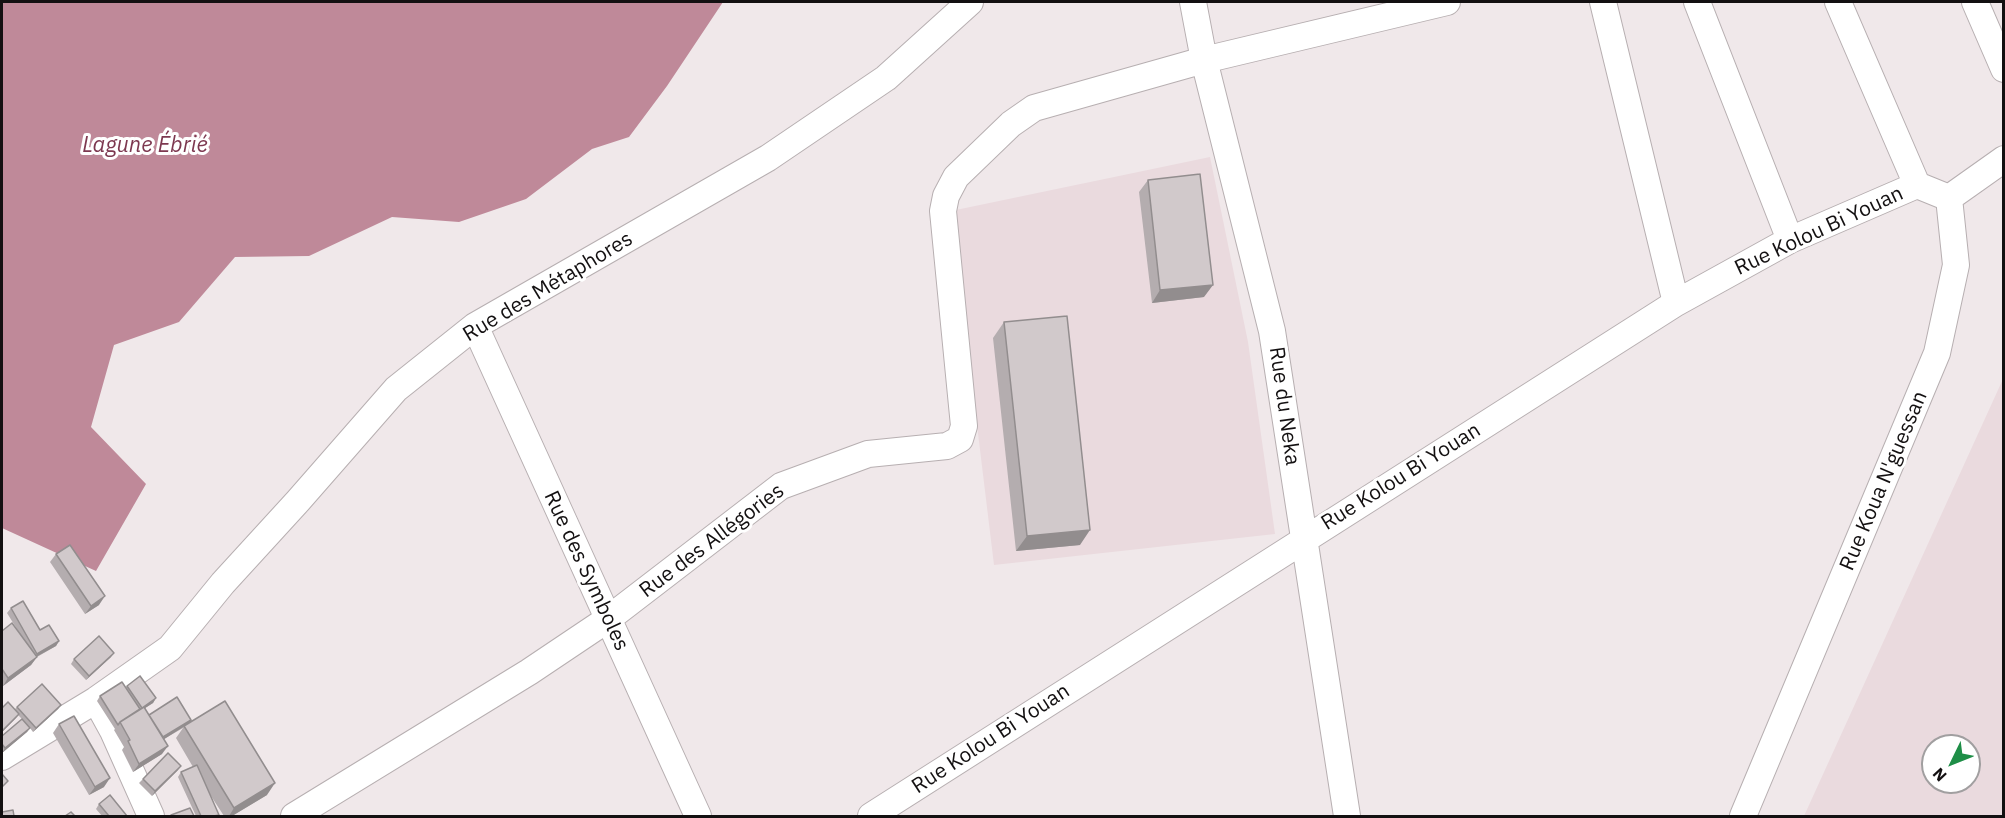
<!DOCTYPE html>
<meta charset="utf-8">
<style>
body{margin:0}
#map{position:relative;width:2005px;height:818px;overflow:hidden;background:#f0e8ea;font-family:"IBM Plex Sans",sans-serif}
canvas{display:block}
.frame{position:absolute;inset:0;border:3px solid #131011;pointer-events:none}
.north{position:absolute;left:1921px;top:734px;width:60px;height:60px;box-sizing:border-box;background:#fff;border:2px solid #a19fa0;border-radius:50%;rotate:227deg;font-size:16px;font-weight:700;line-height:24px;text-align:center;color:#131011}
.north::after{content:'';display:block;margin:auto;width:21px;height:27px;background:#1e8e47;clip-path:polygon(50% 0,100% 100%,50% 72%,0 100%)}
</style>
<div id="map">
<canvas width="2005" height="818"></canvas>
<div class="frame"></div>
<div class="north">N</div>
</div>
<script>
const ctx = document.querySelector('canvas').getContext('2d');
ctx.lineJoin = 'round';
function paint(path, color) { ctx.fillStyle = color; ctx.fill(path, 'evenodd'); }
const toPath = rows => new Path2D(rows.map(r => 'M' + r).join(''));
function stroke(path, color, width, dash) { ctx.strokeStyle = color; ctx.lineWidth = width; ctx.lineCap = dash ? 'butt' : 'round'; ctx.setLineDash(dash || []); ctx.stroke(path); }
function drawText(font, color, halo, rows, align = 'center') {
  ctx.font = font + ' "IBM Plex Sans",sans-serif'; ctx.lineWidth = 6; ctx.setLineDash([]); ctx.textBaseline = 'middle'; ctx.strokeStyle = halo; ctx.fillStyle = color; for (const [text, x, y, turn = 0] of rows) {
    ctx.save(); ctx.translate(x, y); ctx.rotate((+turn || 0) * Math.PI / 180); ctx.textAlign = isNaN(turn) ? turn : align; if (halo) ctx.strokeText(text, 0, 0); ctx.fillText(text, 0, 0); ctx.restore();
  }
}
const built = toPath([
 [1210,157,1248,342,1275,534,994,565,951,211],
 [2003,379,2003,816,1804,816],
 [1933,746,1969,746,1969,782,1933,782]
]);
const water = toPath([
 [2,2,723,2,667,86,629,137,592,149,526,199,459,222,392,217,309,256,235,257,179,322,114,345,91,427,146,484,96,571,2,528]
]);
const street = toPath([
 [1193,2,1204,60,1272,331,1347,816],
 [1603,2,1676,303],
 [1697,2,1790,240],
 [1838,2,1917,185],
 [1975,2,2004,69],
 [475,326,698,816],
 [96,700,113,731,151,816],
 [2,757,96,700,170,648,223,583,298,501,396,389,475,326,768,158,886,78,970,2],
 [294,816,529,672,608,619,781,486,868,454,947,446,960,439,964,426,943,211,946,196,956,177,1011,124,1034,108,1204,60,1447,2],
 [871,816,1676,303,1790,240,1917,185,1949,198],
 [1743,816,1937,353,1956,265,1949,198,2004,159]
]);
const wall = toPath([
 [1148,180,1204,297,1152,303,1139,192],
 [1004,322,1080,545,1016,551,993,338],
 [56,554,99,605,85,614,50,562],
 [11,608,40,630,59,641,56,646,37,657,31,665,3,686,2,685,2,631,20,634,7,613],
 [111,657,86,680,71,664,74,659],
 [127,686,156,698,153,703,145,708,149,715,189,723,267,795,232,816,224,816,209,793,217,816,196,816,178,777,181,772,193,767,176,738,183,728,164,739,162,754,133,772,122,750,124,747,114,730,115,729,97,701,100,696,126,687],
 [61,705,58,709,33,732,30,728,27,732,2,753,2,736,22,719,18,715,2,732,2,708,15,709,17,707],
 [59,724,104,787,89,795,53,733],
 [178,770,152,796,139,783,143,779],
 [99,804,127,816,102,816,96,809]
]);
const shadedWall = toPath([
 [1213,285,1204,297,1152,303,1160,290],
 [1090,530,1080,545,1016,551,1027,536],
 [105,596,99,605,85,614,91,606],
 [59,641,56,646,34,658,37,654],
 [114,653,111,657,86,680,89,676],
 [37,657,31,665,3,686,8,678],
 [156,698,153,703,139,712,142,708],
 [61,705,58,709,33,732,36,728],
 [19,714,16,718,2,732,2,731],
 [191,720,188,724,158,743,161,739],
 [30,728,27,732,2,753,5,748],
 [168,746,162,754,133,772,139,764],
 [181,766,178,770,152,796,155,791],
 [110,778,104,787,89,795,95,787],
 [275,783,267,795,232,816,229,816,234,808]
]);
const building = toPath([
 [1200,174,1213,285,1160,290,1148,180,1200,174],
 [1067,316,1090,530,1027,536,1004,322,1067,316],
 [70,545,105,596,91,606,56,554,70,545],
 [23,601,40,630,49,625,59,641,37,654,11,608,23,601],
 [12,623,37,657,8,678,2,669,2,631,12,623],
 [99,636,114,653,89,676,74,659,99,636],
 [140,676,156,698,142,708,127,686,140,676],
 [122,682,140,709,120,722,118,725,100,696,122,682],
 [42,684,61,705,36,728,17,707,42,684],
 [177,697,191,720,163,737,149,715,177,697],
 [225,701,275,783,234,808,184,726,225,701],
 [8,702,19,714,2,731,2,708,8,702],
 [144,707,168,746,139,764,128,741,130,740,120,722,144,707],
 [74,716,110,778,95,787,59,724,74,716],
 [22,719,30,728,5,748,2,744,2,736,22,719],
 [168,753,181,766,155,791,143,779,168,753],
 [197,765,219,815,214,816,201,816,181,772,197,765],
 [2,774,8,781,2,787,2,774],
 [110,795,127,816,109,816,99,804,110,795],
 [190,808,194,816,172,816,171,815,190,808],
 [13,810,14,816,2,816,2,812,13,810],
 [71,812,75,816,65,816,71,812]
]);
const streetNames = [
 ["Rue Kolou Bi Youan",1819,231,-25],
 ["Rue des Métaphores",548,287,-31],
 ["Rue du Neka",1284,406,82],
 ["Rue Kolou Bi Youan",1401,477,-32],
 ["Rue Koua N'guessan",1884,481,-67],
 ["Rue des Allégories",712,541,-37],
 ["Rue des Symboles",586,571,65],
 ["Rue Kolou Bi Youan",991,739,-33]
];
const waterNames = [
 ["Lagune Ébrié",145,146]
];
paint(built, '#eadade');
paint(water, '#bf8999');
stroke(street, '#b7afb1', 28);
stroke(street, '#fff', 26);
paint(wall, '#b4adaf');
paint(shadedWall, '#928d8e');
paint(building, '#d1c9cb');
stroke(building, '#928d8e', 1.5);
drawText('21px', '#131011', '#fff', streetNames);
drawText('italic 22px', '#7d3850', '#fff', waterNames);
</script>
